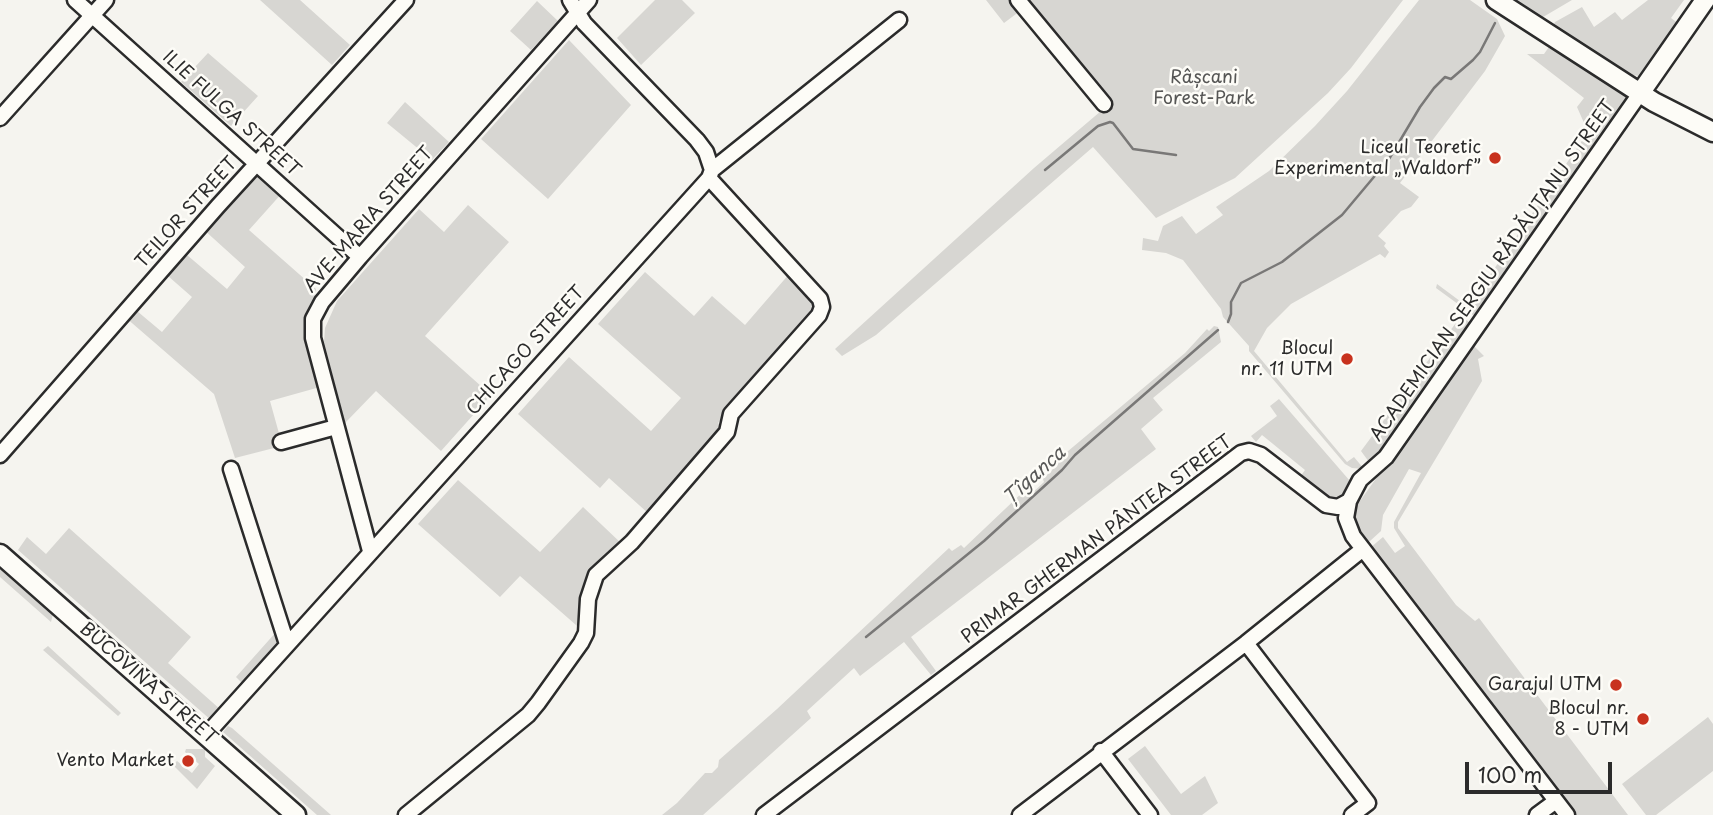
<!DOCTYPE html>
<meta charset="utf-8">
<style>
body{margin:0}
#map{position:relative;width:1713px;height:815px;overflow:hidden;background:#f5f4ef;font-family:"Playpen Sans",sans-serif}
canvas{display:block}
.scale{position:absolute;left:1465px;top:762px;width:147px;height:32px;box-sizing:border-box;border:4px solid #2b2b2b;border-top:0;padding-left:9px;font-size:21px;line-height:24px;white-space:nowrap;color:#2b2b2b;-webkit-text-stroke:5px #fdfcf7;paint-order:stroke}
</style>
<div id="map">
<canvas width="1713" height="815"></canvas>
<div class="scale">100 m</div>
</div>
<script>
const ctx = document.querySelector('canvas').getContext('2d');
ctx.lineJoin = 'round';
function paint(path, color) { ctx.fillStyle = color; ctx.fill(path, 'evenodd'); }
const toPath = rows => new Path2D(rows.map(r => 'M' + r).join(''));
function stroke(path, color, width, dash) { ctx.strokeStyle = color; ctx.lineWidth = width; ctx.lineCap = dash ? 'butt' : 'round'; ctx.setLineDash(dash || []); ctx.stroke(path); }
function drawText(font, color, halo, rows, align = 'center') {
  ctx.font = font + ' "Playpen Sans",sans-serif'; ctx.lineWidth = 5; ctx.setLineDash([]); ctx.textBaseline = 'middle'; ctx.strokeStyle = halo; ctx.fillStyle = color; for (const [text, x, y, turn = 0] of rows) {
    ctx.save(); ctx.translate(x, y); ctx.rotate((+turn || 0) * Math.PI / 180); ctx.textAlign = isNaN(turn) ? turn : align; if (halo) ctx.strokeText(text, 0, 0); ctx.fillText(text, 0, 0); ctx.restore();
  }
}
const green = toPath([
 [260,0,300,0,350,45,332,65],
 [655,0,682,0,695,13,641,65,617,38],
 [986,0,1011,0,1020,11,1004,23],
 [1023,0,1403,0,1351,68,1328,93,1235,178,1156,218,1093,147,876,335,842,356,835,349,1034,168,1108,105],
 [1419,0,1470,0,1497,19,1505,36,1485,71,1400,183,1419,197,1411,207,1401,211,1378,236,1386,243,1384,246,1389,252,1385,258,1380,254,1291,304,1267,328,1254,351,1347,462,1354,457,1364,469,1352,468,1345,464,1249,351,1249,346,1223,317,1221,309,1183,260,1166,253,1142,250,1143,238,1158,241,1163,226,1182,216,1196,234,1223,215,1216,207,1269,171,1315,126,1347,91],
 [1506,0,1572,0,1538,20],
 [1648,0,1684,0,1671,18,1679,24,1639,76,1633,75,1553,26,1555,22,1582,7,1594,27,1615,12,1622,20],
 [537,1,558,21,531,50,510,31],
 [569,40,631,105,548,199,481,139],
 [1551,44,1604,78,1627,98,1478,314,1473,315,1436,288,1437,284,1468,307,1588,132,1577,107,1584,98,1527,54,1544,54],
 [208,53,258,96,231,126,181,82],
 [405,102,449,142,432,160,387,123],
 [256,175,265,176,283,192,249,230,316,289,312,309,320,387,270,401,280,437,278,447,235,458,214,394,125,317,137,311,162,332,192,297,168,276,187,255,227,289,245,267,203,229,251,176],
 [468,205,509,242,425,336,491,395,441,451,376,391,345,423,324,342,325,328,337,301,419,209,444,232],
 [645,272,694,316,712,296,745,325,790,273,815,300,817,308,808,323,718,423,724,429,649,514,609,478,600,488,518,414,569,357,651,431,681,398,598,324],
 [1461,316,1473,325,1377,463,1369,462,1361,451],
 [1214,326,1218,327,1221,342,1153,398,1163,410,1141,429,1156,449,911,637,936,671,931,675,904,642,860,676,854,668,807,711,811,718,703,815,662,815,677,803,705,773,712,773,718,767,719,760,777,709,949,548,952,551,961,545,964,548,1025,490,1030,495,1044,482,1043,479,1057,465,1055,462,1185,353,1207,329,1209,331],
 [1472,344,1484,356,1478,359,1482,381,1398,522,1398,528,1456,605,1475,621,1479,618,1628,815,1574,815,1370,548,1383,537,1395,553,1405,546,1394,528,1394,522,1421,473,1409,469,1383,515,1381,531,1370,541,1366,543,1356,529,1353,516,1355,508],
 [1279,399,1350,481,1345,498,1331,503,1300,477,1305,470,1262,435,1256,442,1251,436,1277,416,1270,406],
 [458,480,540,552,583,507,622,544,603,561,584,632,520,576,500,597,418,524],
 [69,528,191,637,168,663,221,710,212,721,18,550,27,537,46,554],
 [0,568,53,614,51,622,0,577],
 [277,631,281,643,244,685,236,677],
 [48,646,121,713,118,716,43,650],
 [1708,717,1713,724,1713,771,1656,815,1646,815,1622,784],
 [228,726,232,728,331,815,317,815,223,732],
 [1145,746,1181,794,1205,776,1218,803,1202,815,1171,815,1128,759],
 [186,749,205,749,205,757,215,766,197,789,173,765,177,761,192,773,199,764,185,752]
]);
const stream = toPath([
 [1045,170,1098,126,1110,122,1113,123,1133,149,1176,155],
 [1228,322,1231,314,1231,302,1241,283,1282,262,1342,215,1389,159,1420,107,1434,88,1445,77,1451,79,1473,60,1480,52,1495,23],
 [866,637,984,541,1062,470,1075,455,1218,330]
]);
const minor = toPath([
 [75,0,360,257],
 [570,0,584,23,697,140,706,152,712,170],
 [1018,0,1104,104],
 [0,118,106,0],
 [281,442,336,427],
 [0,455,218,206,406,0],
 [231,469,287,644],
 [370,551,313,338,313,319,322,302,360,257,589,0],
 [1246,643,1368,803,1352,815],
 [206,735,709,178,712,170,899,20],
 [1101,751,1150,815],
 [406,815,528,715,538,703,581,643,586,633,588,599,596,575,632,542,727,432,731,414,819,315,822,307,820,299,709,178],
 [764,815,1241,453,1249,451,1261,455,1326,505,1338,507,1349,501],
 [1020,815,1246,643,1363,549],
 [1537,815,1556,801],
 [1567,815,1363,549,1353,536,1346,518,1349,501,1360,480,1386,457,1641,92]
]);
const major = toPath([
 [1496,0,1654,102,1713,132],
 [1641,92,1705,0],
 [0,554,296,815]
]);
const markers = [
 [1495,158,7,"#c8321e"],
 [1347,359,7,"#c8321e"],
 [1616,685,7,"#c8321e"],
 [1643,719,7,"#c8321e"],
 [188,761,7,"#c8321e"]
];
const parkNames = [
 ["Râșcani",1204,78],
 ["Forest-Park",1204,99]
];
const streetNames = [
 ["ILIE FULGA STREET",231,114,42],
 ["TEILOR STREET",187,213,-48],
 ["AVE-MARIA STREET",369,220,-49],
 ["ACADEMICIAN SERGIU RĂDĂUȚANU STREET",1493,271,-55],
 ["CHICAGO STREET",526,351,-48],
 ["PRIMAR GHERMAN PÂNTEA STREET",1097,540,-37],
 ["BUCOVINA STREET",148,684,41]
];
const poiNames = [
 ["Liceul Teoretic",1481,148],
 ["Experimental „Waldorf”",1481,169],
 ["Blocul",1333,349],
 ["nr. 11 UTM",1333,370],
 ["Garajul UTM",1602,685],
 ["Blocul nr.",1629,709],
 ["8 - UTM",1629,730],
 ["Vento Market",174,761]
];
const waterNames = [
 ["Țîganca",1035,476,-42]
];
paint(green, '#d7d6d2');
stroke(stream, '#797877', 2.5);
stroke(minor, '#2b2b2b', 19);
stroke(major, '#2b2b2b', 23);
stroke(minor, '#fdfcf7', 14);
stroke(major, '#fdfcf7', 18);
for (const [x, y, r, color] of markers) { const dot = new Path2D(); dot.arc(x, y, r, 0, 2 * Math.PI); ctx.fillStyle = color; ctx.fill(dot); stroke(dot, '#fdfcf7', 2.5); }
drawText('18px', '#565655', '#fdfcf7', parkNames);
drawText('18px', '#2b2b2b', '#fdfcf7', streetNames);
drawText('18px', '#2b2b2b', '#fdfcf7', poiNames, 'right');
drawText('italic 19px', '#585857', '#fdfcf7', waterNames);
</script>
